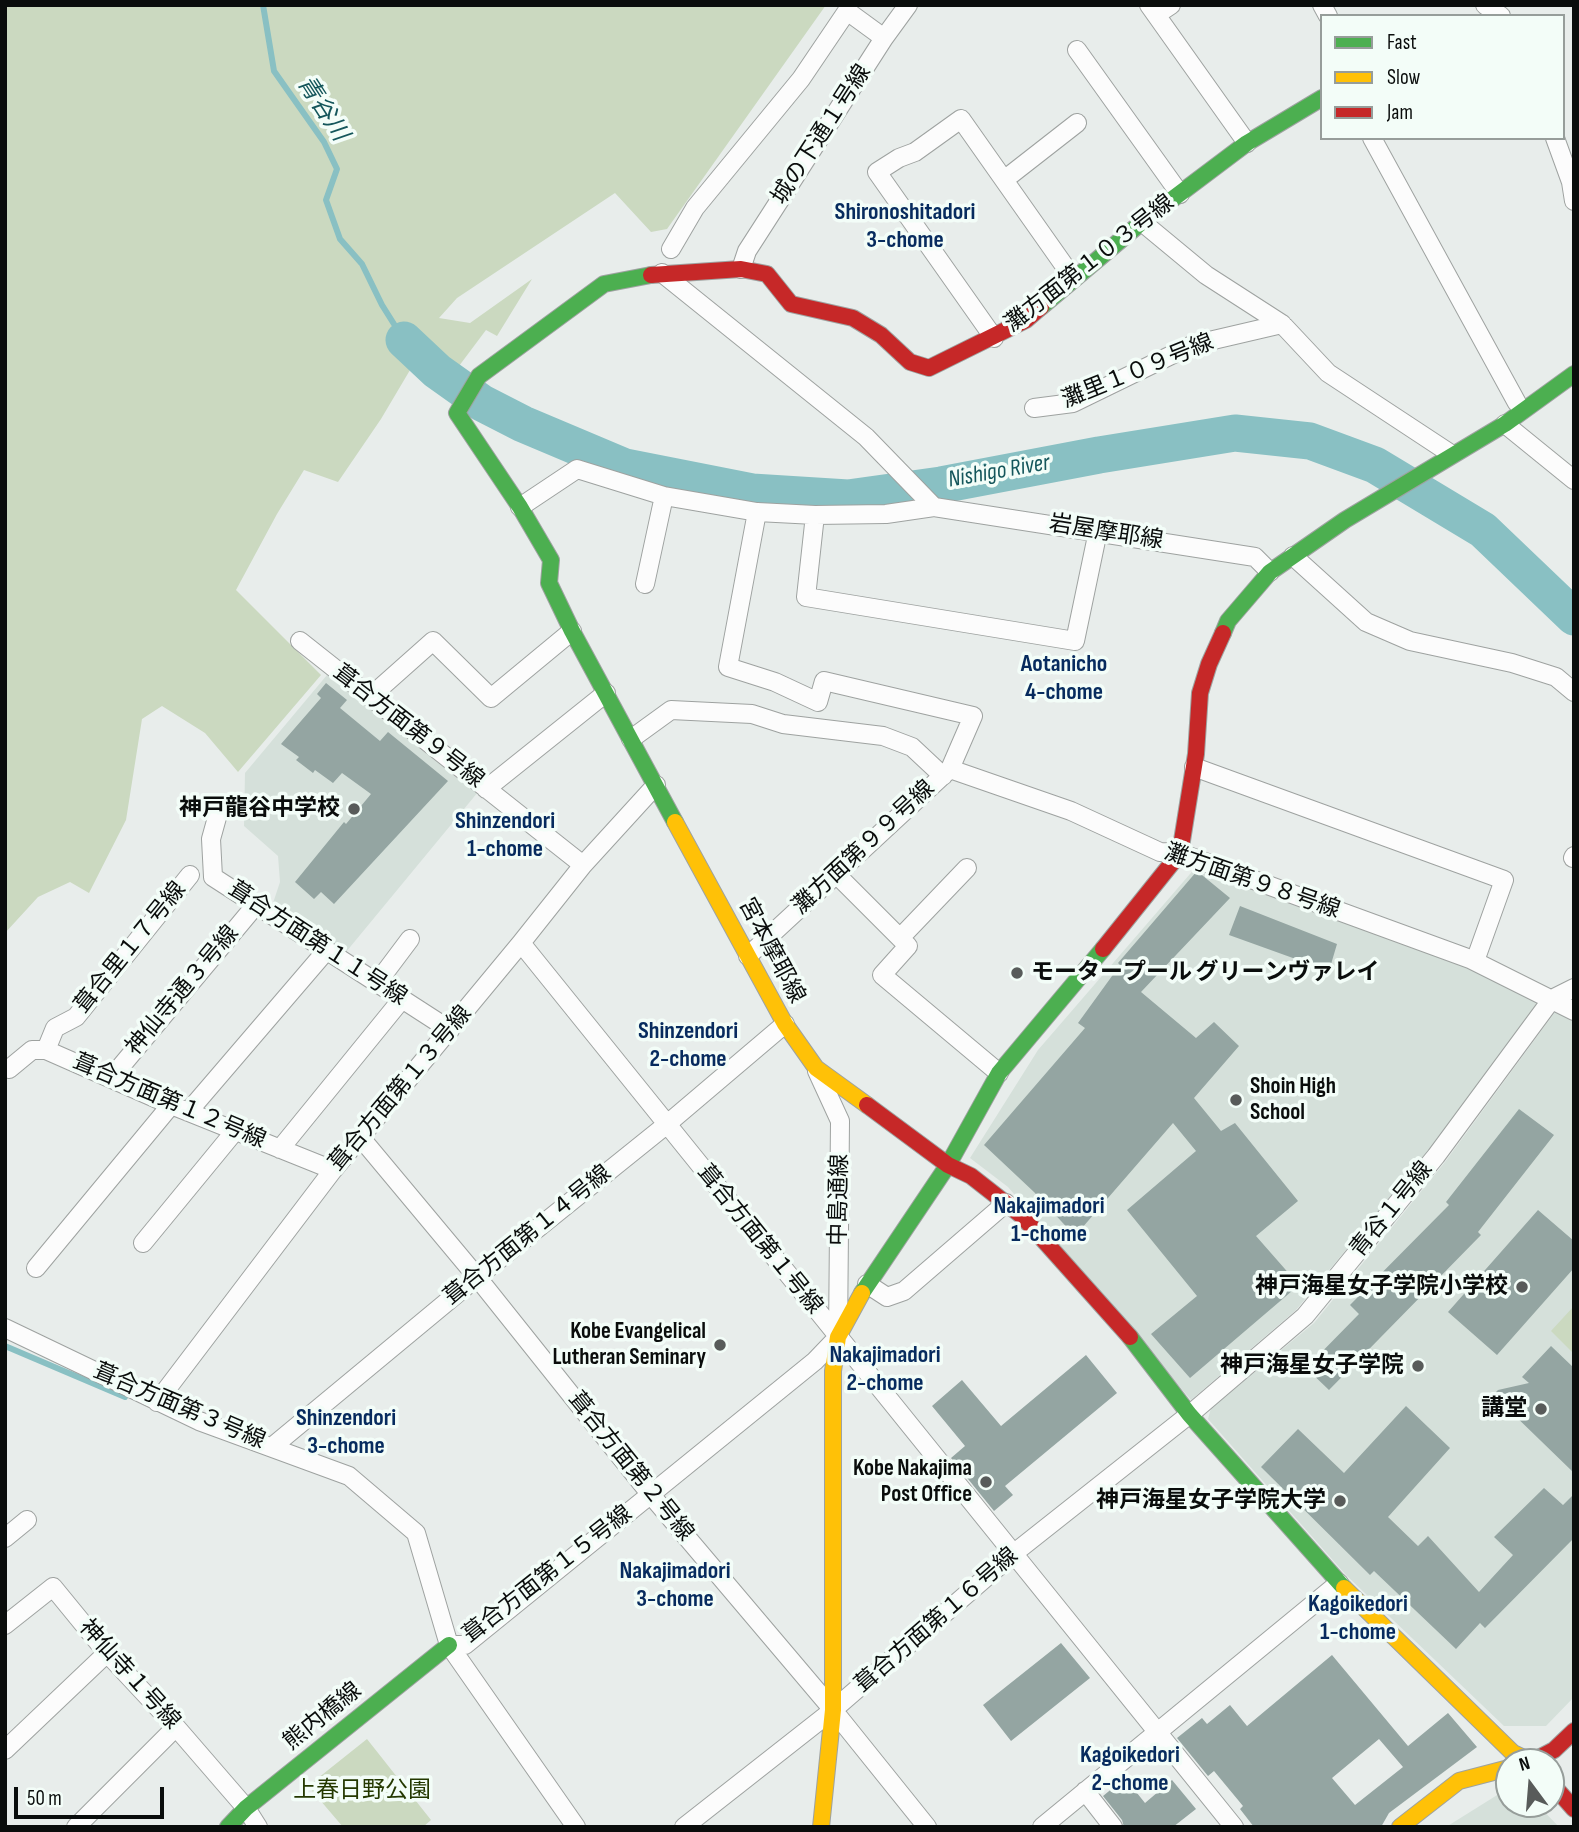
<!DOCTYPE html>
<meta charset="utf-8">
<style>
body{margin:0}
#map{position:relative;width:1579px;height:1832px;overflow:hidden;background:#e8edeb;font-family:"Sofia Sans Condensed",sans-serif}
canvas{display:block}
.frame{position:absolute;inset:0;border:7px solid #0a0d0c;pointer-events:none}
.legend{position:absolute;left:1320px;top:14px;width:245px;height:126px;box-sizing:border-box;background:#f3fdf8;border:2px solid #969d9a;margin:0;padding:9px 12px;list-style:none;font-size:21px;color:#0a0d0c}
.legend li{display:flex;align-items:center;gap:14px;height:35px}
.legend b{width:35px;border:2px solid #969d9a}
.north{position:absolute;left:1495px;top:1748px;width:70px;height:70px;box-sizing:border-box;background:#f3fdf8;border:2px solid #969d9a;border-radius:50%;rotate:344deg;font-size:19px;font-weight:700;line-height:28px;text-align:center;color:#0a0d0c}
.north::after{content:'';display:block;margin:auto;width:24px;height:32px;background:#585b5a;clip-path:polygon(50% 0,100% 100%,50% 72%,0 100%)}
.scale{position:absolute;left:14px;top:1787px;width:150px;height:32px;box-sizing:border-box;border:4px solid #0a0d0c;border-top:0;padding-left:9px;font-size:21px;line-height:24px;white-space:nowrap;color:#0a0d0c;-webkit-text-stroke:5px #f3fdf8;paint-order:stroke}
</style>
<div id="map">
<canvas width="1579" height="1832"></canvas>
<div class="frame"></div>
<ul class="legend">
<li><b style="height:9px;background:#4caf50"></b>Fast</li>
<li><b style="height:9px;background:#ffc107"></b>Slow</li>
<li><b style="height:9px;background:#c62828"></b>Jam</li>
</ul>
<div class="north">N</div>
<div class="scale">50 m</div>
</div>
<script>
const ctx = document.querySelector('canvas').getContext('2d');
ctx.lineJoin = 'round';
function paint(path, color) { ctx.fillStyle = color; ctx.fill(path, 'evenodd'); }
const toPath = rows => new Path2D(rows.map(r => 'M' + r).join(''));
function stroke(path, color, width, dash) { ctx.strokeStyle = color; ctx.lineWidth = width; ctx.lineCap = dash ? 'butt' : 'round'; ctx.setLineDash(dash || []); ctx.stroke(path); }
function drawText(font, color, halo, rows, align = 'center') {
  ctx.font = font + ' "Sofia Sans Condensed","Noto Sans JP",sans-serif'; ctx.lineWidth = 7; ctx.setLineDash([]); ctx.textBaseline = 'middle'; ctx.strokeStyle = halo; ctx.fillStyle = color; for (const [text, x, y, turn = 0] of rows) {
    ctx.save(); ctx.translate(x, y); ctx.rotate((+turn || 0) * Math.PI / 180); ctx.textAlign = isNaN(turn) ? turn : align; if (halo) ctx.strokeText(text, 0, 0); ctx.fillText(text, 0, 0); ctx.restore();
  }
}
const built = toPath([
 [327,675,478,792,346,952,272,906,280,882,278,856,244,826,245,773],
 [1196,867,1462,965,1539,1003,1428,1151,1296,1310,1191,1400,1008,1187,970,1158,1038,1050],
 [1555,1012,1574,1022,1574,1697,1546,1726,1504,1726,1346,1575,1208,1419,1211,1408,1314,1323,1445,1162],
 [1502,1792,1509,1793,1509,1804,1537,1804,1559,1827,1446,1827]
]);
const green = toPath([
 [5,5,826,5,667,229,651,232,615,193,457,298,439,318,470,323,532,279,497,336,486,330,456,370,413,365,381,419,338,482,304,470,277,514,236,590,321,675,238,772,205,733,162,706,142,719,126,820,89,893,70,882,38,897,5,933],
 [1574,1306,1574,1354,1551,1331],
 [367,1739,431,1820,423,1827,343,1827,308,1786]
]);
const stream = toPath([
 [263,5,274,71,324,142,337,169,326,200,340,239,362,264,382,305,404,340],
 [5,1346,125,1397]
]);
const river = toPath([
 [404,340,437,371,482,403,523,424,625,467,752,492,848,498,941,485,1099,455,1235,433,1310,441,1375,465,1483,530,1574,617]
]);
const building = toPath([
 [326,683,347,700,340,708,380,741,388,732,448,781,334,904,321,892,314,899,295,882,344,822,346,824,371,794,342,773,333,783,315,770,313,773,296,760,299,757,281,744,321,698,317,694],
 [1197,871,1230,898,1141,992,1196,1038,1214,1022,1239,1046,1194,1098,1221,1131,1235,1123,1298,1201,1256,1236,1299,1285,1190,1378,1151,1334,1197,1296,1127,1210,1196,1151,1173,1123,1075,1236,1034,1192,984,1145,1085,1028,1078,1023,1120,965,1118,963],
 [1240,906,1337,944,1329,971,1229,935],
 [1519,1109,1554,1135,1478,1232,1481,1235,1329,1390,1306,1368,1359,1314,1350,1305,1449,1205,1446,1202],
 [1538,1210,1574,1241,1574,1268,1497,1355,1448,1312],
 [1551,1346,1574,1368,1574,1473,1507,1408,1499,1410,1489,1399,1498,1390,1529,1383,1522,1377],
 [1086,1355,1117,1393,1005,1486,1013,1495,994,1511,951,1458,965,1446,932,1406,962,1380,1001,1426],
 [1406,1406,1450,1448,1388,1517,1418,1546,1428,1536,1479,1592,1513,1555,1494,1537,1544,1488,1563,1505,1574,1494,1574,1538,1485,1628,1480,1623,1456,1649,1374,1571,1370,1575,1261,1467,1298,1429,1344,1473],
 [1061,1643,1090,1678,1011,1741,983,1705],
 [1332,1655,1408,1746,1448,1713,1477,1747,1389,1813,1381,1827,1254,1827,1240,1809,1243,1806,1214,1771,1208,1776,1177,1738,1202,1718,1207,1724,1230,1705,1247,1726],
 [1379,1739,1403,1767,1355,1805,1332,1778],
 [1125,1778,1145,1803,1172,1780,1196,1809,1173,1827,1124,1827,1122,1820,1103,1796]
]);
const street = toPath([
 [1149,5,1247,143],
 [1322,5,1328,16],
 [1485,5,1501,16],
 [1156,15,1171,5],
 [1077,50,1180,194],
 [1372,138,1517,403],
 [1555,138,1571,182,1574,201],
 [1004,180,1077,123],
 [1142,222,1206,275,1282,324,1328,373,1451,454],
 [671,249,695,208,801,79,847,11,884,38],
 [741,269,747,251,884,38,908,5],
 [662,273,866,437,934,507],
 [994,338,877,172,899,158,915,152,961,119,1073,278],
 [1034,408,1073,403,1192,345,1282,324],
 [1505,424,1574,480],
 [520,507,577,469,664,496,757,512,815,515,886,514,934,507,1255,557,1270,572],
 [815,515,806,597,1075,641,1098,531],
 [1293,556,1366,622,1410,641,1512,663,1556,677,1574,692],
 [645,584,664,496],
 [300,641,583,865],
 [370,697,433,641,491,698,572,631],
 [631,739,671,710,752,714,783,724,883,736,912,747,943,776],
 [1194,767,1504,880,1475,961],
 [950,769,1071,811,1160,852,1180,853,1470,959,1574,1011],
 [486,789,606,693],
 [221,803,211,839,213,877,450,1030],
 [1573,858,1574,856],
 [836,874,908,946,882,975,999,1073],
 [900,938,967,868],
 [521,943,1234,1827],
 [748,956,950,769,973,716,824,681,818,702,775,682,728,667,757,512],
 [377,983,410,939],
 [46,1050,55,1028,76,1017,190,875],
 [9,1069,32,1050,46,1050,171,1105,333,1170],
 [112,1077,255,906],
 [188,1112,326,951],
 [361,1138,477,1277,651,1495,833,1710,927,1827],
 [280,1149,402,999],
 [143,1243,235,1131],
 [36,1268,171,1105],
 [867,1284,887,1297,904,1291,1006,1203],
 [5,1328,199,1421,349,1476,416,1533,449,1645,576,1827],
 [157,1402,333,1170,521,943,583,865,656,785],
 [272,1447,477,1277,666,1125,785,1024],
 [5,1538,27,1520],
 [5,1625,53,1587,107,1653,176,1727,246,1808,258,1827],
 [449,1645,465,1645,815,1361,838,1337,840,1121,817,1071],
 [5,1750,107,1653],
 [1085,1791,1113,1827],
 [76,1827,176,1727],
 [684,1827,833,1710,1013,1554,1195,1410,1305,1316,1436,1156,1552,999,1574,988],
 [1042,1827,1339,1583]
]);
const fast = toPath([
 [651,275,604,284,479,376,457,413,520,507,551,560,549,583,572,631,675,822],
 [1041,307,1142,222,1247,143,1322,98],
 [1223,633,1228,621,1270,572,1345,520,1505,424,1574,374],
 [862,1293,948,1165,999,1073,1103,949],
 [1130,1337,1189,1414,1344,1588],
 [228,1827,246,1808,449,1645]
]);
const slow = toPath([
 [675,822,785,1024,816,1068,867,1105],
 [1344,1588,1513,1753,1532,1762],
 [821,1827,833,1710,833,1371,838,1337,862,1293],
 [1400,1827,1459,1781,1509,1768]
]);
const jam = toPath([
 [651,275,741,269,767,274,791,304,853,318,881,335,910,362,929,368,1026,320,1041,307],
 [1103,949,1180,853,1196,754,1200,693,1209,664,1223,633],
 [867,1105,948,1165,971,1176,1022,1216,1130,1337],
 [1531,1762,1554,1750,1574,1731],
 [1551,1783,1574,1809]
]);
const markers = [
 [354,809,7,"#585b5a"],
 [1017,973,7,"#585b5a"],
 [1236,1100,7,"#585b5a"],
 [1522,1287,7,"#585b5a"],
 [720,1345,7,"#585b5a"],
 [1418,1366,7,"#585b5a"],
 [1541,1409,7,"#585b5a"],
 [986,1482,7,"#585b5a"],
 [1340,1501,7,"#585b5a"]
];
const streetNames = [
 ["城の下通１号線",822,135,-57],
 ["灘方面第１０３号線",1090,264,-38],
 ["灘里１０９号線",1138,372,-22],
 ["岩屋摩耶線",1106,533,9],
 ["葺合方面第９号線",408,727,38],
 ["灘方面第９９号線",864,848,-43],
 ["灘方面第９８号線",1252,882,19],
 ["葺合方面第１１号線",317,944,33],
 ["葺合里１７号線",131,948,-51],
 ["宮本摩耶線",771,951,62],
 ["神仙寺通３号線",183,991,-50],
 ["葺合方面第１３号線",401,1089,-50],
 ["葺合方面第１２号線",169,1102,23],
 ["中島通線",840,1200,-89],
 ["青谷１号線",1392,1210,-51],
 ["葺合方面第１４号線",528,1236,-39],
 ["葺合方面第１号線",759,1240,51],
 ["葺合方面第３号線",179,1407,23],
 ["葺合方面第２号線",630,1467,51],
 ["葺合方面第１５号線",548,1575,-38],
 ["葺合方面第１６号線",937,1621,-41],
 ["神仙寺１号線",129,1675,48],
 ["熊内橋線",323,1717,-39]
];
const poiNames = [
 ["神戸龍谷中学校",340,809],
 ["モータープール グリーンヴァレイ",1031,973,"left"],
 ["Shoin High",1250,1087,"left"],
 ["School",1250,1113,"left"],
 ["神戸海星女子学院小学校",1508,1287],
 ["Kobe Evangelical",706,1332],
 ["Lutheran Seminary",706,1358],
 ["神戸海星女子学院",1404,1366],
 ["講堂",1527,1409],
 ["Kobe Nakajima",972,1469],
 ["Post Office",972,1495],
 ["神戸海星女子学院大学",1326,1501]
];
const parkNames = [
 ["上春日野公園",362,1791]
];
const waterNames = [
 ["青谷川",322,109,57],
 ["Nishigo River",999,472,-10]
];
const neighbourhoodNames = [
 ["Shironoshitadori",905,213],
 ["3-chome",905,241],
 ["Aotanicho",1064,665],
 ["4-chome",1064,693],
 ["Shinzendori",505,822],
 ["1-chome",505,850],
 ["Shinzendori",688,1032],
 ["2-chome",688,1060],
 ["Nakajimadori",1049,1207],
 ["1-chome",1049,1235],
 ["Nakajimadori",885,1356],
 ["2-chome",885,1384],
 ["Shinzendori",346,1419],
 ["3-chome",346,1447],
 ["Nakajimadori",675,1572],
 ["3-chome",675,1600],
 ["Kagoikedori",1358,1605],
 ["1-chome",1358,1633],
 ["Kagoikedori",1130,1756],
 ["2-chome",1130,1784]
];
paint(built, '#d5e0da');
paint(green, '#cbd9c0');
stroke(stream, '#89c0c3', 6);
stroke(river, '#89c0c3', 37);
paint(building, '#94a5a2');
stroke(street, '#9ea2a0', 20);
stroke(fast, '#9ea2a0', 18);
stroke(slow, '#9ea2a0', 18);
stroke(jam, '#9ea2a0', 18);
stroke(street, '#fcfcfc', 18);
stroke(fast, '#4caf50', 16);
stroke(slow, '#ffc107', 16);
stroke(jam, '#c62828', 16);
for (const [x, y, r, color] of markers) { const dot = new Path2D(); dot.arc(x, y, r, 0, 2 * Math.PI); ctx.fillStyle = color; ctx.fill(dot); stroke(dot, '#f3fdf8', 2.5); }
drawText('23px', '#0a0d0c', '#f3fdf8', streetNames);
drawText('bold 23px', '#0a0d0c', '#f3fdf8', poiNames, 'right');
drawText('23px', '#243800', '#f3fdf8', parkNames);
drawText('italic 24px', '#14565b', '#f3fdf8', waterNames);
drawText('bold 24px', '#072b5e', '#f3fdf8', neighbourhoodNames);
</script>
